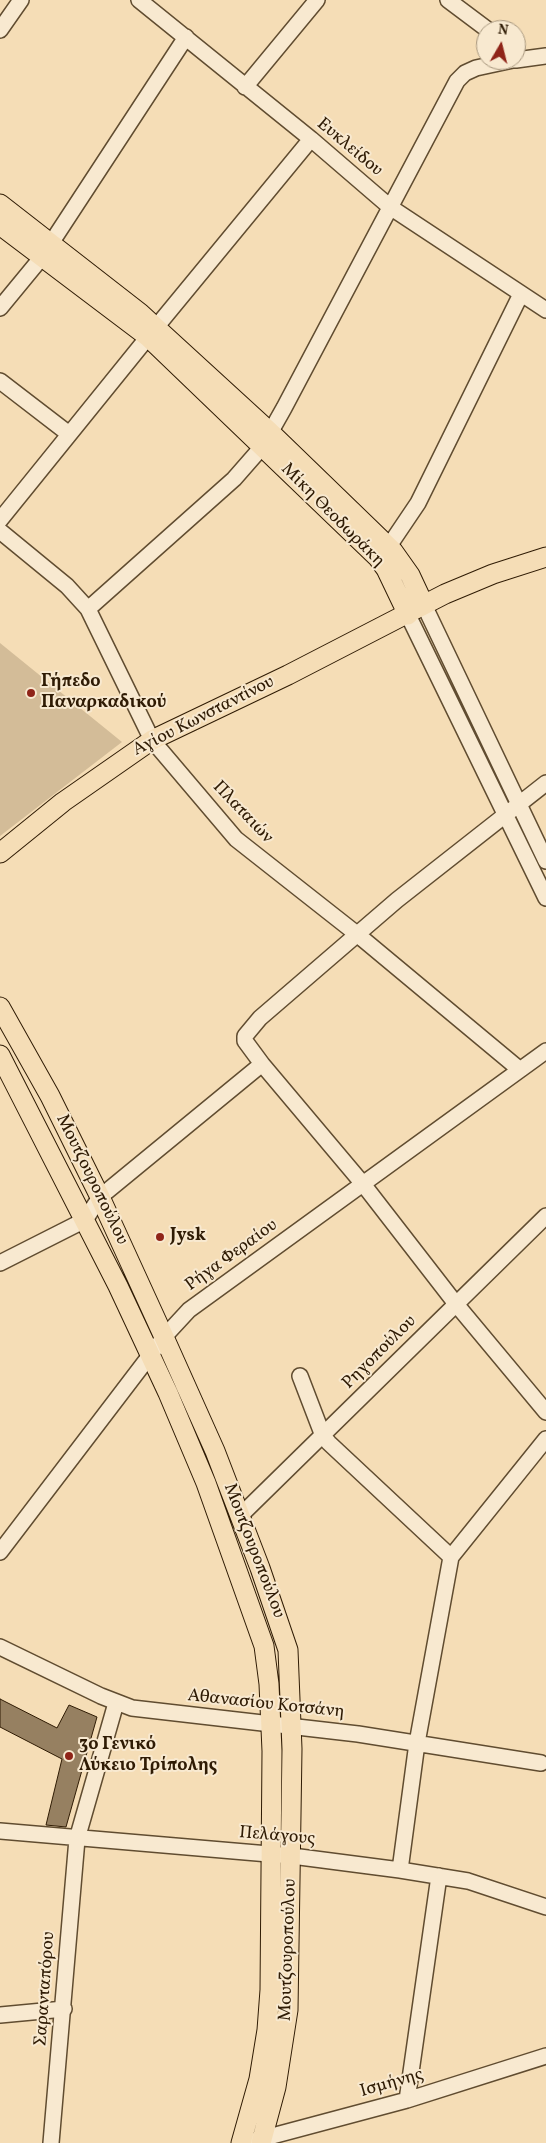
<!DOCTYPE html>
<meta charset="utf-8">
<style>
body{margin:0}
#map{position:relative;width:546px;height:2143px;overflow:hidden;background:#f5ddb6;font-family:Vollkorn,serif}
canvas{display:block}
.north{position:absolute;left:476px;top:20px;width:50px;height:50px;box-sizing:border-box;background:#f8e9d0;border:1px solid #a8977e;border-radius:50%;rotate:8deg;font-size:14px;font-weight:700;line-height:20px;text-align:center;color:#2f1b04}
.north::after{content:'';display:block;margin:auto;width:18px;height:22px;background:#8f2418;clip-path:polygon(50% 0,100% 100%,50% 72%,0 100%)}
</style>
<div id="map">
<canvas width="546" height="2143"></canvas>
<div class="north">N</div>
</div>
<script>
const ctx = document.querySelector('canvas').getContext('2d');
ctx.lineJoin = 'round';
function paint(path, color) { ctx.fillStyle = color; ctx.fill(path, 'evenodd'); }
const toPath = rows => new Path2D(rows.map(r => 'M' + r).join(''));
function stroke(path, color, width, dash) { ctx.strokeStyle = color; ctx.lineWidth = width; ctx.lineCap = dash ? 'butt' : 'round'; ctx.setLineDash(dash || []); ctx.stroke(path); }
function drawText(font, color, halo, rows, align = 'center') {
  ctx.font = font + ' Vollkorn,serif'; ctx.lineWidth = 4; ctx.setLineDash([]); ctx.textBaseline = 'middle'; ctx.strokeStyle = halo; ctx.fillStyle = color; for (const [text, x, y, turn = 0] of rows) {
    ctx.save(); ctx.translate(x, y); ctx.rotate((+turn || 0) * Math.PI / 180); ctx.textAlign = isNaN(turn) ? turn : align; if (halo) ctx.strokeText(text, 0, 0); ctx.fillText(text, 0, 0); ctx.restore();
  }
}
const green = toPath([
 [0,643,122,742,0,836]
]);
const building = toPath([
 [0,1699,57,1728,69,1705,97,1717,66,1827,46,1825,62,1759,0,1727,0,1699]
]);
const minor = toPath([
 [139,0,311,139,390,207,546,310],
 [448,0,488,30],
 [0,30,21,0],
 [516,60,546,56],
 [245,87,317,0],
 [0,308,42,257,186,37],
 [0,381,69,434],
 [0,520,148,337,311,139],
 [0,531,67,586,88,609,152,740,236,839,358,935,519,1069],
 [389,546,418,503,521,294],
 [424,605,546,861],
 [88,609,234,479,262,447,284,408,457,81,465,73,476,68,513,60],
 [408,615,546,898],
 [546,783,397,900,260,1018,245,1036,245,1041,262,1064,363,1184,456,1304,546,1412],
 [0,1263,85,1220,100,1197,262,1064],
 [300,1376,323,1436,329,1443,451,1557],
 [240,1516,546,1216],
 [0,1552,164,1337,189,1310,546,1051],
 [0,1647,101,1696,132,1708,358,1734,541,1763],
 [0,1831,292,1856,400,1870,468,1881,546,1907],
 [400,1870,417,1743,451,1557,546,1439],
 [0,2015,64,2009],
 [407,2100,439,1876],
 [51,2143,77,1839,116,1703],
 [246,2143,407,2100,546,2056]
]);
const major = toPath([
 [0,204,140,313,270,432,393,551,410,575,424,605],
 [0,225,148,337,378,558,386,569,408,615],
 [0,853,63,802,152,740,288,675,445,594,493,574,546,557],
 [0,1007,50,1096,100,1197,164,1337,215,1451,260,1568,288,1650,292,1749,288,2010,276,2087,261,2143],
 [0,1055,118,1286,168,1393,206,1483,264,1646,269,1684,272,1751,270,1990,267,2030,259,2079,241,2143]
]);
const markers = [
 [31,693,5,"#8f2418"],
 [160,1237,5,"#8f2418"],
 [69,1756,5,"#8f2418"]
];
const streetNames = [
 ["Ευκλείδου",349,148,40],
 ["Μίκη Θεοδωράκη",332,516,45],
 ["Αγίου Κωνσταντίνου",204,717,-27],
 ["Πλαταιών",242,813,46],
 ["Μουτζουροπούλου",91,1180,64],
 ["Ρήγα Φεραίου",232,1256,-36],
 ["Ρηγοπούλου",380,1353,-45],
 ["Μουτζουροπούλου",253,1551,69],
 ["Αθανασίου Κοτσάνη",266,1705,6],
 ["Πελάγους",277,1837,5],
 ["Μουτζουροπούλου",289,1950,-88],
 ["Σαρανταπόρου",46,1989,-86],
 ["Ισμήνης",392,2084,-16]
];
const poiNames = [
 ["Γήπεδο",41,683],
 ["Παναρκαδικού",41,704],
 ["Jysk",170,1237],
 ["3ο Γενικό",79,1746],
 ["Λύκειο Τρίπολης",79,1767]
];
paint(green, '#d3bc98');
paint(building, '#968061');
stroke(building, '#2f1b04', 1);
stroke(minor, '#604c30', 18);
stroke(major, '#2f1b04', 21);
stroke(minor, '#f8e9d0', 15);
stroke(major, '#f5ddb6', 19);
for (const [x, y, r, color] of markers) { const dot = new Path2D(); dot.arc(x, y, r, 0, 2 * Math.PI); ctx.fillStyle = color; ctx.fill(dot); stroke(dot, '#f8e9d0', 2); }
drawText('18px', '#2f1b04', '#f8e9d0', streetNames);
drawText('bold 18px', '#2f1b04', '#f8e9d0', poiNames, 'left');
</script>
